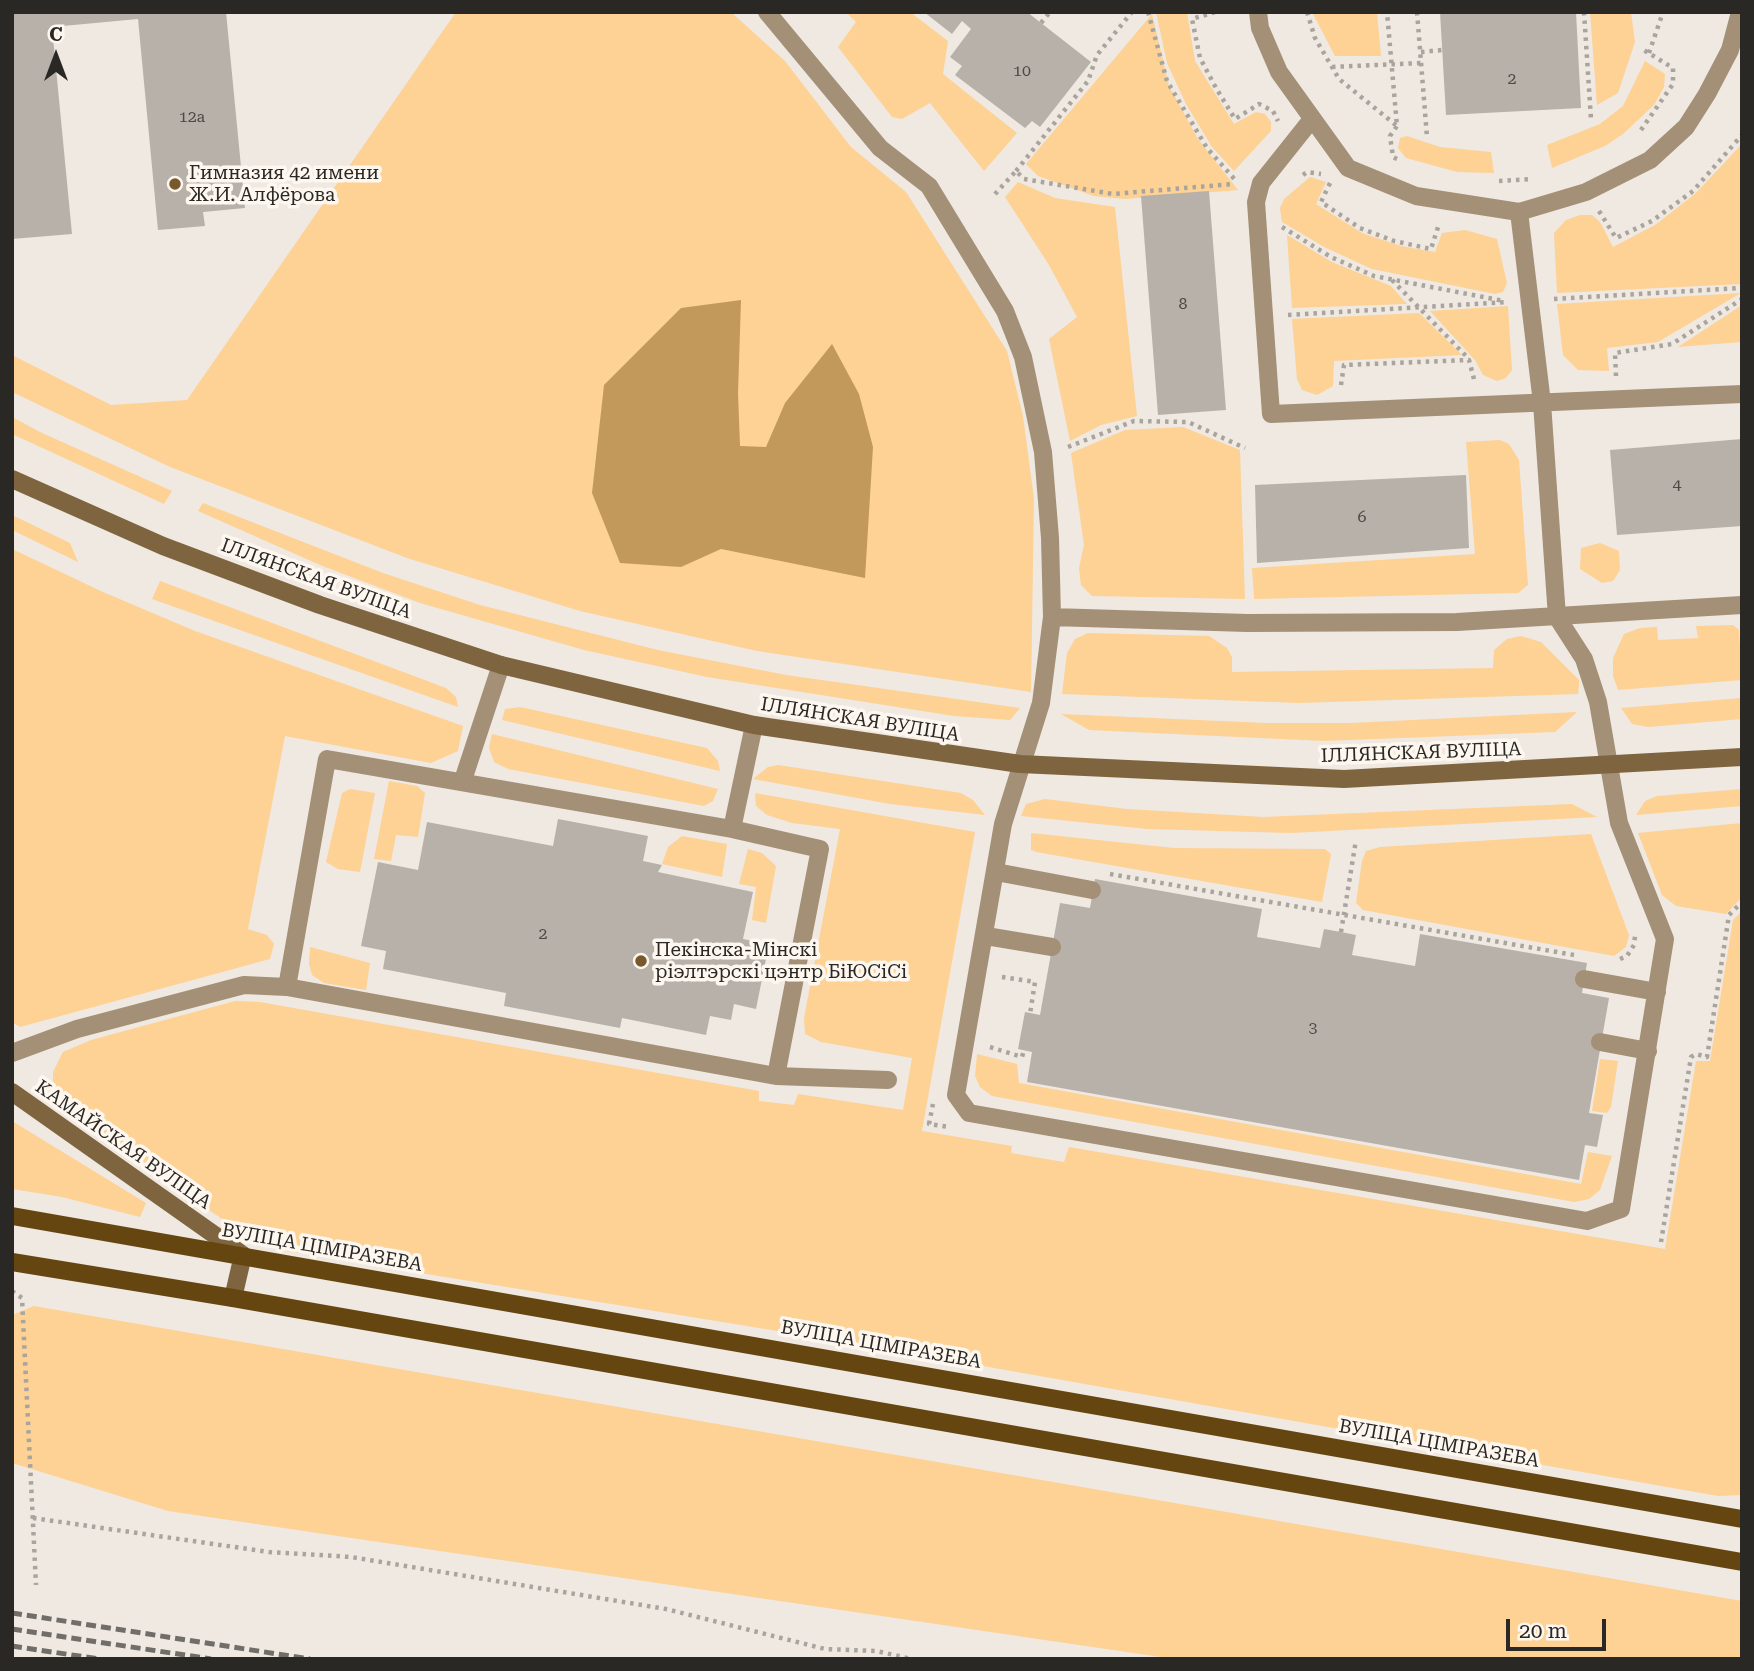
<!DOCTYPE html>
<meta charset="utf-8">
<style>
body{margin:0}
#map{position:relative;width:1754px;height:1671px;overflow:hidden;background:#efe9e1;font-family:"Roboto Serif",serif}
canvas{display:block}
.frame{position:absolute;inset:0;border:14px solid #2a2825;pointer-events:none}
.north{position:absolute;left:21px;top:21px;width:70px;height:70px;-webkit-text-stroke:5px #fdf7ef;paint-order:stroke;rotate:0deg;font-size:19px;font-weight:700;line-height:28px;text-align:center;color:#2a2825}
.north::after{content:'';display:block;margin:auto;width:24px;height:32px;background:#2a2825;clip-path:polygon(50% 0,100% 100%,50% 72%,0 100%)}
.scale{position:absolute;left:1506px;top:1619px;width:100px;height:32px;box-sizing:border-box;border:4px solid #2a2825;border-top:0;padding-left:9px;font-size:21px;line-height:24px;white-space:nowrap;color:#2a2825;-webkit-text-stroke:5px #fdf7ef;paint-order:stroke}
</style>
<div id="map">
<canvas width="1754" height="1671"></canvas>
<div class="frame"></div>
<div class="north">С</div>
<div class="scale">20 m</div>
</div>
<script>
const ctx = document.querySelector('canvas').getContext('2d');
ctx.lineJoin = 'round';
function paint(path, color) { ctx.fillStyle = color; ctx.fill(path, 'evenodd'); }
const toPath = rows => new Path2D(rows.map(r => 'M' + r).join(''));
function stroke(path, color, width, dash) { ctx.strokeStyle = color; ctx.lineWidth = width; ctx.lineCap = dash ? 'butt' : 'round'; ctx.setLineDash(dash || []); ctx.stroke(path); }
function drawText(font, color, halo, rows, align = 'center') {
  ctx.font = font + ' "Roboto Serif",serif'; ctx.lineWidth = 7; ctx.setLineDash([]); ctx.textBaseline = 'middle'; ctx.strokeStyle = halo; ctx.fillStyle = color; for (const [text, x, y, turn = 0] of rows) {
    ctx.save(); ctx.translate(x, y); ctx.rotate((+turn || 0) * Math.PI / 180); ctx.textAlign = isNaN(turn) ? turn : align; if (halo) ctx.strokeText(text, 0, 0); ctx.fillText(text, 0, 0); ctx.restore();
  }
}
const green = toPath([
 [456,12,731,12,785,61,851,147,906,192,1007,351,1023,416,1034,499,1031,692,757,651,580,611,407,558,170,467,12,392,12,355,111,405,187,400],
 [846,12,910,12,948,41,943,74,1017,133,984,171,930,103,902,119,892,117,838,47,856,22],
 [1156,12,1187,12,1195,61,1234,124,1256,112,1265,114,1271,122,1271,131,1234,171,1212,147,1186,104,1167,63],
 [1312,12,1377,12,1381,56,1335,56],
 [1590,12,1631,12,1635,42,1618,93,1597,105],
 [1152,14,1169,86,1198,139,1238,190,1125,199,1094,196,1038,176,1026,164],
 [1645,61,1665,74,1664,87,1654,105,1623,134,1605,146,1552,168,1547,145,1600,124,1623,106],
 [1407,136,1440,147,1491,152,1494,173,1457,172,1406,158,1398,148,1400,138],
 [1742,144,1742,284,1557,293,1554,233,1566,220,1580,215,1592,215,1600,222,1613,247,1655,225,1695,194],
 [1310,177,1326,182,1316,204,1362,233,1401,246,1435,252,1442,233,1465,230,1497,239,1507,283,1503,292,1495,294,1372,269,1326,248,1282,222,1280,208,1284,199],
 [1018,182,1055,198,1115,207,1137,416,1101,425,1070,441,1049,339,1077,317,1049,265,1005,197],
 [1287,235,1332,262,1391,286,1407,304,1292,308],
 [1741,293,1658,342,1607,348,1609,371,1578,370,1563,355,1557,304],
 [1742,305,1742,342,1678,347],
 [1508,306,1512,370,1506,378,1497,381,1483,375,1475,360,1430,311],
 [1419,313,1462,355,1334,361,1333,386,1317,395,1302,390,1297,379,1292,319],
 [12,417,42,433,172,491,164,504,12,434],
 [1183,427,1240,450,1245,599,1092,596,1081,585,1079,568,1084,545,1071,453,1125,430],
 [1500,440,1509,444,1519,460,1528,585,1518,593,1254,599,1252,568,1475,554,1466,442],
 [203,503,383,573,480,605,658,650,786,675,1020,708,1010,720,954,716,707,677,584,650,420,603,320,565,198,511],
 [12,515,70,543,78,562,12,530],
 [1600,543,1619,551,1620,570,1613,581,1602,583,1580,569,1581,548],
 [12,549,103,592,195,631,463,726,458,751,431,763,285,736,248,929,267,935,274,944,270,959,20,1027,12,1022],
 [160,581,446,688,456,697,458,707,152,599],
 [1733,625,1739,630,1742,680,1618,690,1613,676,1613,658,1624,634,1640,628,1657,627,1658,640,1698,638,1696,626],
 [1088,633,1209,636,1227,648,1232,657,1232,672,1493,668,1494,650,1507,639,1521,636,1541,642,1579,680,1579,685,1578,694,1299,703,1062,694,1067,653,1075,639],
 [1742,698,1742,719,1648,727,1632,724,1621,708],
 [520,707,707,748,718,761,720,771,502,720,505,709],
 [1577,712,1555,732,1324,741,1089,730,1061,714,1266,723,1351,723],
 [492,734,718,789,713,801,704,806,508,769,494,762,489,748],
 [778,765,961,793,973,800,985,815,890,804,753,779,768,767],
 [389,781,417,786,425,793,418,837,396,835,391,861,374,859],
 [350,789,375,793,360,872,338,869,326,862,342,793],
 [1742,789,1742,806,1636,815,1645,801,1657,796],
 [755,793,975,832,922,1131,1012,1146,1011,1153,1064,1162,1069,1147,1665,1249,1696,1061,1710,1061,1733,920,1742,911,1742,1495,1718,1496,870,1346,285,1251,250,1238,74,1118,53,1098,53,1072,63,1052,91,1040,235,1001,260,1002,759,1091,759,1101,794,1105,798,1094,903,1110,912,1058,821,1042,805,1034,804,1018,840,829,792,823,767,815,756,806],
 [1045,799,1127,809,1263,817,1572,804,1597,817,1291,833,1147,829,1021,816,1026,804],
 [1742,823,1742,897,1726,914,1676,906,1662,895,1638,833],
 [1031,833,1174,848,1325,849,1331,854,1322,902,1036,852,1031,850],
 [1591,834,1629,935,1626,947,1614,956,1363,910,1356,903,1362,861,1366,851,1380,847],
 [682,836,727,844,722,877,662,864,668,847],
 [748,849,762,853,776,866,766,923,752,920,756,887,739,884],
 [310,947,370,963,366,990,324,983,312,975,309,964],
 [977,1054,1017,1064,1019,1083,1581,1184,1588,1152,1612,1156,1600,1190,1589,1199,1574,1202,992,1096,980,1087,975,1076],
 [1600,1059,1618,1061,1611,1107,1607,1113,1592,1111],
 [12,1121,146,1203,140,1217,62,1197,12,1189],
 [34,1306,1742,1601,1742,1659,1174,1659,168,1511,12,1463,12,1315]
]);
const water = toPath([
 [741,300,738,393,740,446,766,447,785,403,832,344,859,394,873,447,865,578,721,549,681,567,620,563,592,493,604,385,681,308]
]);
const building = toPath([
 [12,12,226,12,245,208,203,212,205,226,158,230,138,19,52,27,72,234,12,239],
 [924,12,1027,12,1091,62,1040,127,1032,121,1025,128,955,75,962,66,950,57,971,29,962,21,952,34],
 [1440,12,1576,12,1581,108,1446,115],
 [1209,191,1226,410,1158,415,1141,196],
 [1742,439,1742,526,1617,535,1610,450],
 [1466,475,1469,548,1257,563,1255,485],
 [558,819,648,836,643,861,662,865,658,872,753,892,743,939,769,944,756,1009,734,1004,731,1020,710,1016,706,1035,622,1018,620,1028,504,1006,506,993,383,969,386,951,361,946,378,862,418,870,427,822,553,846],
 [1095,879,1262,909,1257,937,1320,948,1324,929,1341,932,1356,935,1352,955,1415,966,1420,934,1587,963,1582,993,1609,998,1589,1113,1603,1115,1597,1147,1585,1145,1579,1180,1027,1082,1032,1052,1018,1049,1025,1012,1040,1015,1060,903,1090,908]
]);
const path = toPath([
 [1148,12,1167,81,1207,148,1237,182],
 [1215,12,1192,19,1200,58,1216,88,1235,119,1259,104,1273,111,1278,121],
 [1307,12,1315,38,1339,79,1397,126,1387,12],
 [1417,12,1427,137],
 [1584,12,1591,119],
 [1041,23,1050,12],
 [1421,52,1442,50],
 [1649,53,1663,12],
 [1332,67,1422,63],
 [1641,130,1673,84,1673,68,1642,49],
 [1397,159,1393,157,1390,136,1397,126],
 [1016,171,1088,81,1097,55,1132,12],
 [1303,175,1307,172,1321,174],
 [1499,181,1532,179],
 [1330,183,1321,202,1360,228,1394,241,1431,249,1439,224],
 [995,194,1016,171,1024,179,1113,194,1233,184],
 [1599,211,1616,238,1652,221,1693,191,1742,135],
 [1282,227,1331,257,1374,276,1504,301],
 [1392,280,1469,359],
 [1554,299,1742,288],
 [1288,315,1507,302],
 [1616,376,1615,353,1672,344,1742,299],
 [1341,385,1344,365,1469,360,1475,383],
 [1068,447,1134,421,1188,422,1245,448],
 [1110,874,1574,955],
 [1341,932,1356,840],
 [1620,959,1627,956,1634,945,1635,936],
 [1002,977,1035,982,1030,1014],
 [990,1047,1022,1057,1024,1050],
 [933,1104,929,1124,949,1127],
 [1661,1242,1691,1057,1696,1054,1707,1057,1729,915,1742,902],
 [12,1291,22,1298,36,1585],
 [33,1518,269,1552,351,1557,666,1609,825,1649,876,1651,912,1659]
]);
const lane = toPath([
 [767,12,880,148,929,186,1005,311,1023,357,1043,452,1050,538,1052,617,1041,703,1003,824,956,1095,969,1113,1587,1221,1621,1209,1665,939,1619,823,1598,702,1584,659,1557,617,1542,403,1519,212],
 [1258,12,1260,28,1279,72,1348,168,1416,196,1519,212,1586,192,1650,160,1686,127,1707,94,1730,50,1740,12],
 [1312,119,1261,183,1256,202,1271,414,1742,394],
 [1052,617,1247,623,1457,622,1742,605],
 [327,759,732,829,820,849,776,1076,287,987,327,759],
 [463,780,501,665],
 [732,829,754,725],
 [996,872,1092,890],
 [986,936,1052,947],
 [1584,979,1657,992],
 [1600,1042,1648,1051],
 [12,1053,77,1029,244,985,287,987],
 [776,1076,888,1080]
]);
const secondary = toPath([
 [12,479,163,546,320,605,501,665,754,725,1020,764,1344,779,1742,757],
 [12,1092,243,1255,233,1298]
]);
const primary = toPath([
 [12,1216,1742,1519],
 [12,1262,233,1298,1742,1562]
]);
const rail = toPath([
 [12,1613,310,1659],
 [12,1629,211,1659],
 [12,1646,99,1659]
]);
const markers = [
 [175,184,7,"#77592d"],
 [641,961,7,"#77592d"]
];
const numberNames = [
 ["10",1022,71],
 ["2",1512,79],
 ["12а",192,117],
 ["8",1183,304],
 ["4",1677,485],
 ["6",1362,517],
 ["2",543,934],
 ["3",1313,1028]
];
const poiNames = [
 ["Гимназия 42 имени",189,173],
 ["Ж.И. Алфёрова",189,195],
 ["Пекінска-Мінскі",655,950],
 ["ріэлтэрскі цэнтр БіЮСіСі",655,972]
];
const streetNames = [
 ["ІЛЛЯНСКАЯ ВУЛІЦА",316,579,20],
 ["ІЛЛЯНСКАЯ ВУЛІЦА",860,720,9],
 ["ІЛЛЯНСКАЯ ВУЛІЦА",1421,753,-2],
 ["КАМАЙСКАЯ ВУЛІЦА",123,1145,35],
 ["ВУЛІЦА ЦІМІРАЗЕВА",322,1248,10],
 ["ВУЛІЦА ЦІМІРАЗЕВА",881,1345,10],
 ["ВУЛІЦА ЦІМІРАЗЕВА",1439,1444,10]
];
paint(green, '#fed194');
paint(water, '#c3985b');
paint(building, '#b7b1aa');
stroke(path, '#a9a49e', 4.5, [3.5, 5]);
stroke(lane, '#a39077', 18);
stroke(secondary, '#7f653f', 18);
stroke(primary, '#664610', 18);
stroke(rail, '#716e69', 5, [10, 5]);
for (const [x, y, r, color] of markers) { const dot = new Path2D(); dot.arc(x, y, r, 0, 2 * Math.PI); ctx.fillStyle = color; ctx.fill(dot); stroke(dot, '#fdf7ef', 2.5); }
drawText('16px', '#4d4a46', null, numberNames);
drawText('19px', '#2a2825', '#fdf7ef', poiNames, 'left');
drawText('19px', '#2a2825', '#fdf7ef', streetNames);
</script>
